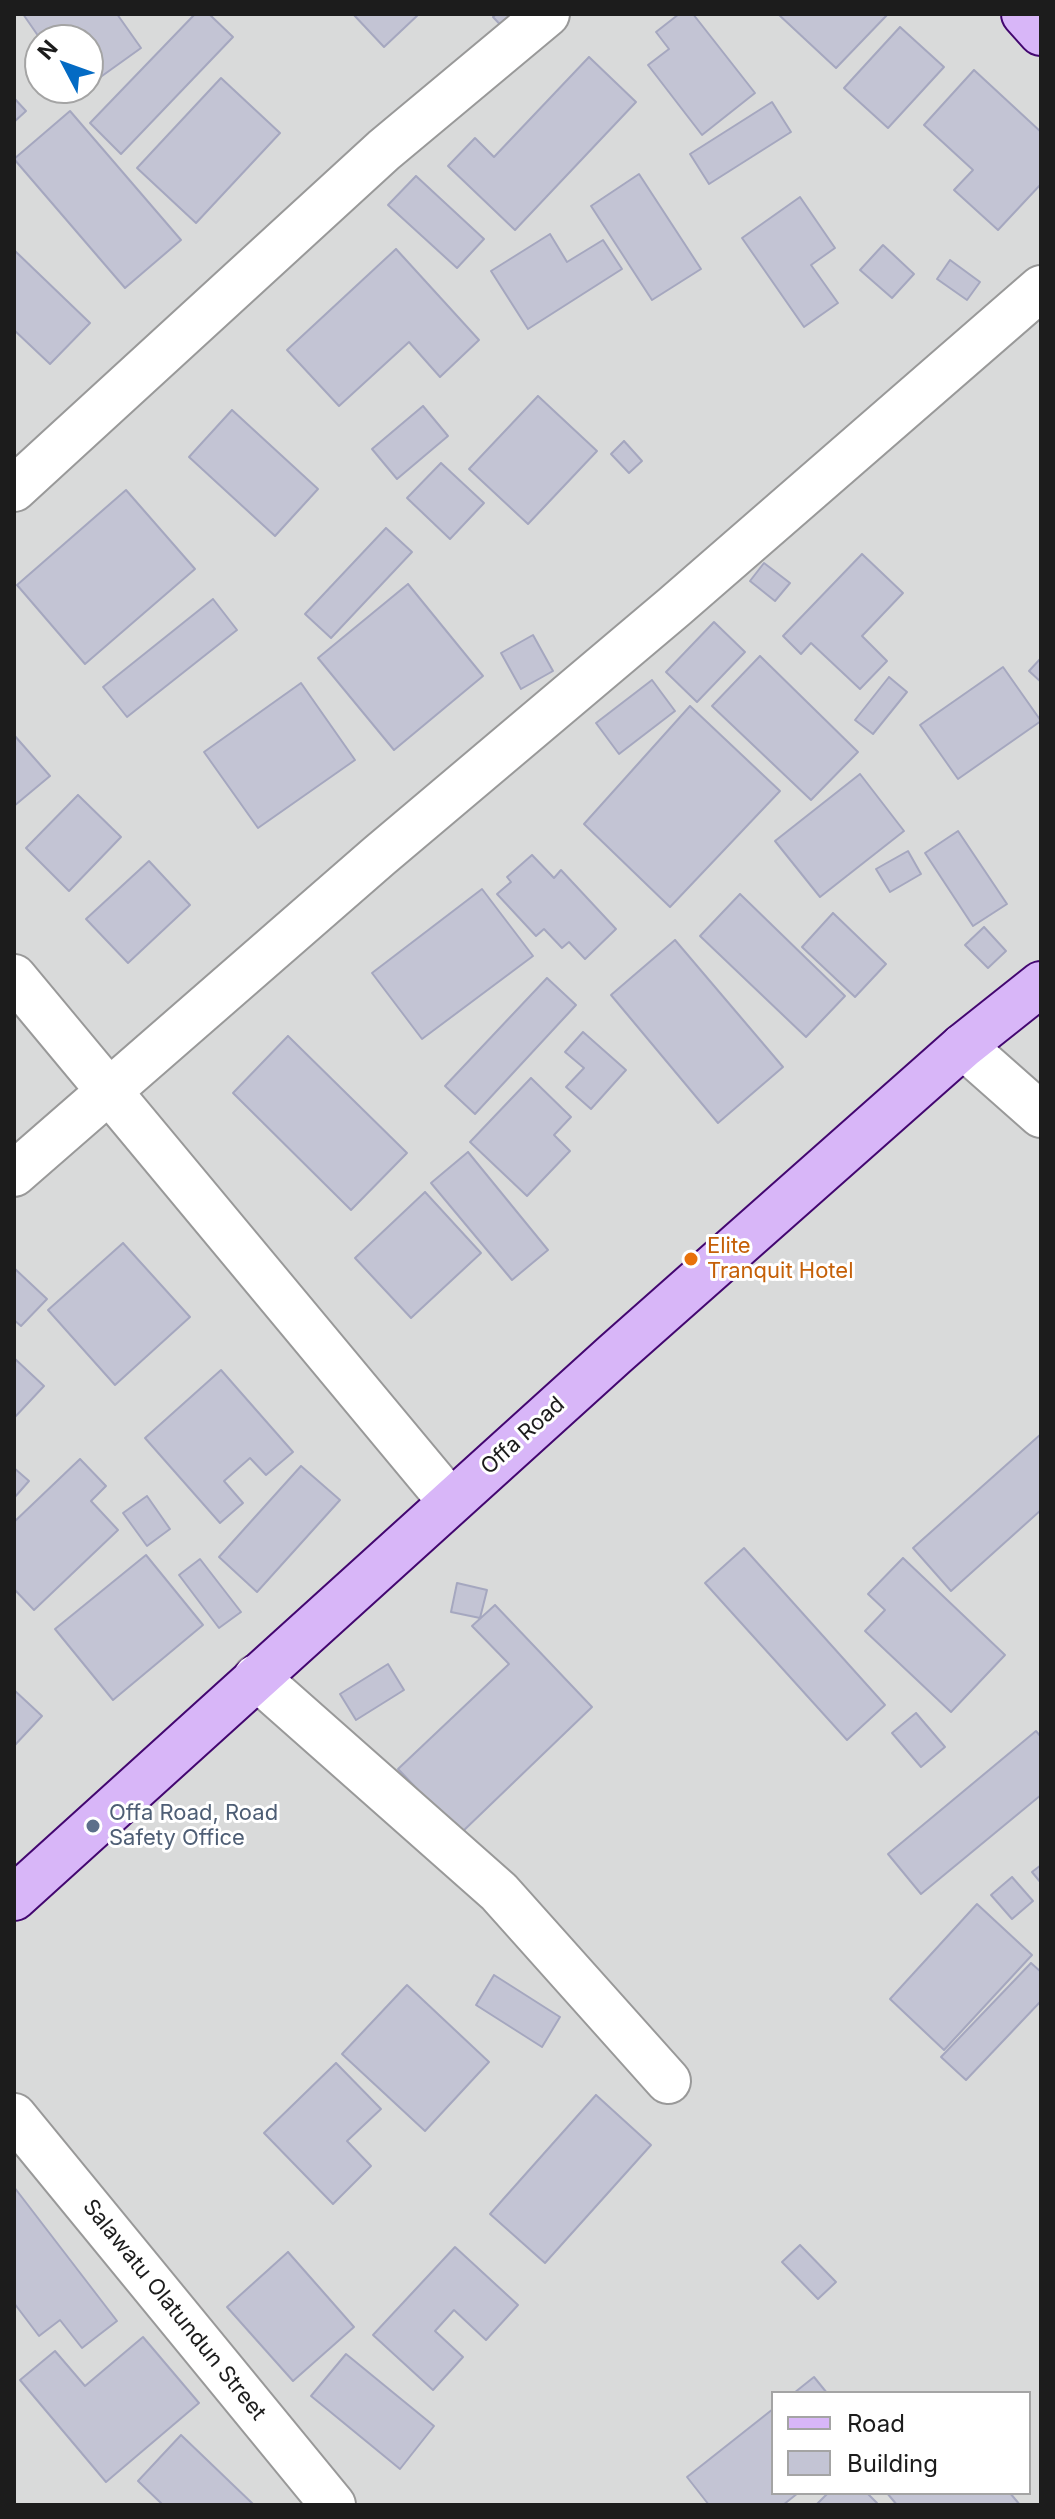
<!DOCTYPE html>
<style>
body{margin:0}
#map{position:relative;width:1055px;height:2519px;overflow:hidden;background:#e4e2ed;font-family:Inter,sans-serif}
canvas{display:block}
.frame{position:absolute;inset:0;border:16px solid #1c1c1c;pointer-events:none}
.legend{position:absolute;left:771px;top:2391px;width:260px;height:104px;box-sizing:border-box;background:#fff;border:2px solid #a4a4a4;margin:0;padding:10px 14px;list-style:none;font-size:24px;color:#1c1c1c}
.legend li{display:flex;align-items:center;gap:16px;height:40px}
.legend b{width:40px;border:2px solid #a4a4a4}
.north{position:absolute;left:24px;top:24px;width:80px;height:80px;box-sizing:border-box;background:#fff;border:2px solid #a4a4a4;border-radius:50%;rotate:311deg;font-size:22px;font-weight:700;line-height:32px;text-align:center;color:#1c1c1c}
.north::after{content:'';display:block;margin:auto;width:28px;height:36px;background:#046bc4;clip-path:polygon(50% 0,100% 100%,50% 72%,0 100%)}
</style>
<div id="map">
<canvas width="1055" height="2519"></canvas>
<div class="frame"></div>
<ul class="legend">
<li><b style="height:10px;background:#d8b6f8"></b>Road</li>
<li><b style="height:22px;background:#c3c4d4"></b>Building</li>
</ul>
<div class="north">N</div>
</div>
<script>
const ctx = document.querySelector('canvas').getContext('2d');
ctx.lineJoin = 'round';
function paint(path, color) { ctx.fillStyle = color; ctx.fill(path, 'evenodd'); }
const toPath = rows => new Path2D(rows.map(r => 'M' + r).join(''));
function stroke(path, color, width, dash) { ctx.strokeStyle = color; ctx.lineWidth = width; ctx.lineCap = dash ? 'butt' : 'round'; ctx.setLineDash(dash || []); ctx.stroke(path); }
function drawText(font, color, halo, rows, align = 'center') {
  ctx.font = font + ' Inter,sans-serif'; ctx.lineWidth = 6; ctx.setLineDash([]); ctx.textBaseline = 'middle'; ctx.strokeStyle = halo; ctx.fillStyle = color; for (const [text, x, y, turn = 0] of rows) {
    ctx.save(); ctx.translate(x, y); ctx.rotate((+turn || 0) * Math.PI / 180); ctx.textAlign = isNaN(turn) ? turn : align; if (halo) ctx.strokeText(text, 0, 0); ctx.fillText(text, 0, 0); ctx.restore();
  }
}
const residential = toPath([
 [14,14,1041,14,1041,2505,14,2505],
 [40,40,88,40,88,88,40,88],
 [773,2393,1029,2393,1029,2493,773,2493]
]);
const building = toPath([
 [23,14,117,14,141,48,88,86,88,40,41,40,23,14],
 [195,14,209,14,233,37,121,154,90,123,195,14],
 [353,14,419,14,384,47,353,14],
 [496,14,527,14,508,33,493,17,496,14],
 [679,14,693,14,755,93,702,135,648,65,669,49,656,32,679,14],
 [778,14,888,14,836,68,778,14],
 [900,27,944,67,888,128,844,88,900,27],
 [589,57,636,102,515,230,448,166,475,138,494,157,589,57],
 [974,70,1041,132,1041,184,998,230,954,190,973,170,924,125,974,70],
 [221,78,280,133,196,223,137,168,221,78],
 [14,98,26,111,14,122,14,98],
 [772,102,791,132,709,184,690,154,772,102],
 [70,111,181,240,125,288,14,159,70,111],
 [639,174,701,269,652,300,591,206,639,174],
 [416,176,484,239,457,268,388,205,416,176],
 [800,197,835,248,811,265,838,303,804,327,742,238,800,197],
 [550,234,567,262,603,240,622,269,528,329,491,271,550,234],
 [883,245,914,274,892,298,860,270,883,245],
 [396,249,479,340,440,377,409,342,339,406,287,350,396,249],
 [14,250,90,323,50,364,14,330,14,250],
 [950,260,980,282,967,300,937,279,950,260],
 [538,396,597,451,528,524,469,469,538,396],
 [423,406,448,436,397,479,372,449,423,406],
 [232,410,318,489,275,536,189,457,232,410],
 [624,441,642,461,629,473,611,454,624,441],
 [441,463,484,503,450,539,407,498,441,463],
 [126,490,195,569,85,664,17,585,126,490],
 [386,528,412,552,331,638,305,614,386,528],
 [862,554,903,593,862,636,887,661,860,689,811,643,801,654,783,636,862,554],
 [764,563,790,583,775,601,750,581,764,563],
 [408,584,483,676,394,750,318,658,408,584],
 [213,599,237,630,127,717,103,687,213,599],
 [714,622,745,652,697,702,666,672,714,622],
 [533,635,553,671,521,689,501,653,533,635],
 [760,656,858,752,811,800,712,706,760,656],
 [1041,658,1041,682,1029,671,1041,658],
 [1003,667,1041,721,958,779,920,725,1003,667],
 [889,677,907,692,873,734,855,720,889,677],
 [652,680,675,711,619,754,596,723,652,680],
 [301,683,355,760,258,828,204,752,301,683],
 [690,706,780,791,670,907,584,824,690,706],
 [14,735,50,776,14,806,14,735],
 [860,774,904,831,820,897,775,841,860,774],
 [78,795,121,837,69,891,26,848,78,795],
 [958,831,1007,904,973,926,925,853,958,831],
 [908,851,921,874,890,892,876,869,908,851],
 [532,855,554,878,561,870,616,929,585,959,569,942,562,948,544,929,536,936,497,894,511,882,507,877,532,855],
 [149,861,190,905,128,963,86,919,149,861],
 [482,889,533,956,422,1039,372,973,482,889],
 [740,894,845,996,806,1037,700,936,740,894],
 [833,913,886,964,855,997,802,947,833,913],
 [984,927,1006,951,988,968,965,945,984,927],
 [675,940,783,1067,718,1123,611,995,675,940],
 [547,978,576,1005,475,1114,445,1086,547,978],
 [583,1032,626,1070,591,1109,566,1087,584,1068,565,1052,583,1032],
 [288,1036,407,1153,351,1210,233,1093,288,1036],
 [531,1078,571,1117,554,1135,570,1151,527,1196,470,1142,531,1078],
 [468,1152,548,1250,512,1280,431,1183,468,1152],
 [425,1192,481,1253,411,1318,355,1258,425,1192],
 [123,1243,190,1317,115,1385,48,1310,123,1243],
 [14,1268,47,1299,21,1326,14,1320,14,1268],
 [14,1358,44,1386,14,1418,14,1358],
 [221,1370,293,1452,266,1475,250,1458,224,1481,243,1503,220,1523,145,1438,221,1370],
 [1041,1434,1041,1510,951,1591,913,1548,1041,1434],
 [80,1459,106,1486,91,1501,118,1530,34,1610,14,1589,14,1522,80,1459],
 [301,1466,340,1500,257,1592,219,1557,301,1466],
 [14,1468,29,1481,14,1498,14,1468],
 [147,1496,170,1529,147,1546,123,1513,147,1496],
 [744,1548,885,1705,847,1740,705,1583,744,1548],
 [146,1555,203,1625,113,1700,55,1629,146,1555],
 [903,1558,1005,1655,951,1712,865,1631,885,1610,868,1594,903,1558],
 [200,1559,241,1612,219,1628,179,1575,200,1559],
 [457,1583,487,1590,480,1618,451,1612,457,1583],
 [495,1605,592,1707,460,1834,398,1769,509,1664,472,1626,495,1605],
 [388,1664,404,1690,356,1720,340,1694,388,1664],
 [14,1690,42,1716,14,1746,14,1690],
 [916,1713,945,1747,921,1767,892,1733,916,1713],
 [1036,1731,1041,1737,1041,1795,921,1894,888,1854,1036,1731],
 [1041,1865,1041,1883,1032,1872,1041,1865],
 [1012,1877,1033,1901,1012,1919,991,1895,1012,1877],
 [977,1904,1032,1955,944,2050,890,1999,977,1904],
 [1031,1963,1041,1972,1041,2001,966,2080,941,2057,1031,1963],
 [494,1975,560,2017,542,2047,476,2005,494,1975],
 [407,1985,489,2062,425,2131,342,2054,407,1985],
 [336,2063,381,2109,347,2141,371,2166,333,2204,264,2133,336,2063],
 [596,2095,651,2145,545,2263,490,2214,596,2095],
 [14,2187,117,2321,82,2348,60,2320,39,2336,14,2303,14,2187],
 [800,2245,836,2282,818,2299,782,2262,800,2245],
 [455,2247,518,2305,486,2340,454,2310,435,2331,463,2357,433,2390,373,2335,455,2247],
 [288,2252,354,2327,293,2381,227,2307,288,2252],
 [143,2337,199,2403,106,2482,20,2380,55,2351,85,2386,143,2337],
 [346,2354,434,2426,400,2469,311,2396,346,2354],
 [814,2377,827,2393,794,2393,814,2377],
 [773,2409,773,2493,798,2493,783,2505,709,2505,687,2477,773,2409],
 [181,2435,254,2505,163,2505,138,2481,181,2435],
 [828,2493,867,2493,877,2503,875,2505,816,2505,828,2493],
 [887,2493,1010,2493,1020,2505,897,2505,887,2493]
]);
const street = toPath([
 [14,489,384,150,547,14],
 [14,977,450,1501],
 [963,1046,1041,1115],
 [14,1174,379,856,674,607,1041,288],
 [256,1677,499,1892,668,2081],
 [14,2116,333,2505]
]);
const secondary = toPath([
 [1024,14,1041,33],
 [14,1898,615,1354,963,1046,1041,984]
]);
const markers = [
 [691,1259,8,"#e8710a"],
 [93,1826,8,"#5c6f8a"]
];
const foodNames = [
 ["Elite",707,1246],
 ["Tranquit Hotel",707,1271]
];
const streetNames = [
 ["Offa Road",523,1436,-42],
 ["Salawatu Olatundun Street",174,2310,51]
];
const serviceNames = [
 ["Offa Road, Road",109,1813],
 ["Safety Office",109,1838]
];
paint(residential, '#d9dada');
paint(building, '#c3c4d4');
stroke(building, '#a5a7bf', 2);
stroke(street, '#999', 48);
stroke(secondary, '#430770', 48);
stroke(street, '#fff', 44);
stroke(secondary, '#d8b6f8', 44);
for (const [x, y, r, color] of markers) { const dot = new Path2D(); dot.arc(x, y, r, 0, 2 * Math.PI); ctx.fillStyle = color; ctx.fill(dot); stroke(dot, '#fff', 3); }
drawText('22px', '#c56008', '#fff', foodNames, 'left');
drawText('22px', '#1c1c1c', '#fff', streetNames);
drawText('22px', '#4e5e75', '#fff', serviceNames, 'left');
</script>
